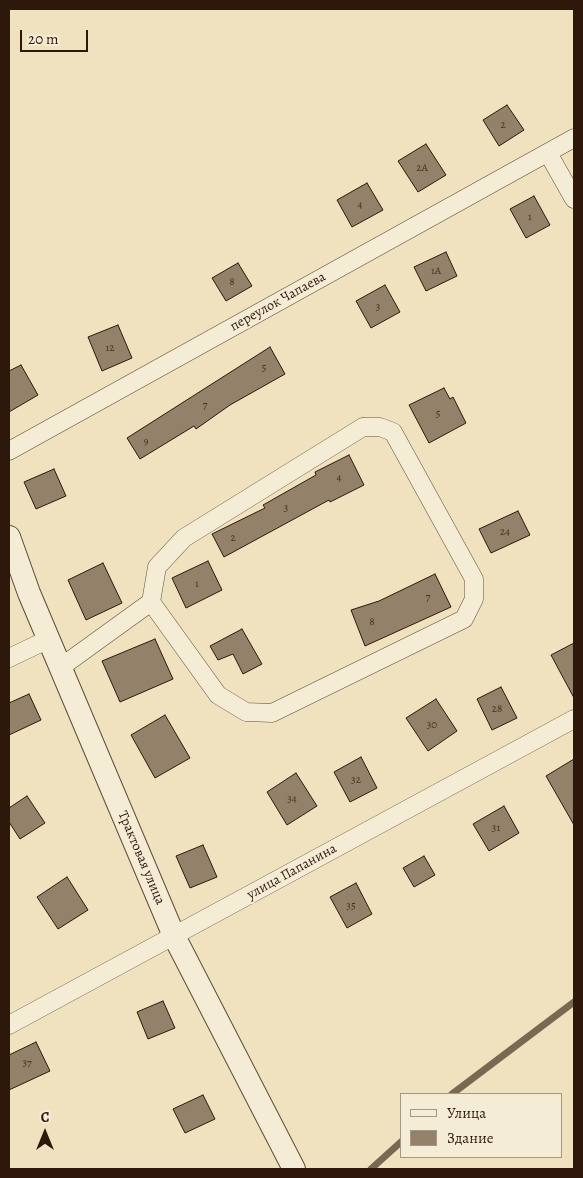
<!DOCTYPE html>
<meta charset="utf-8">
<style>
body{margin:0}
#map{position:relative;width:583px;height:1178px;overflow:hidden;background:#f0e2bf;font-family:Alegreya,serif}
canvas{display:block}
.frame{position:absolute;inset:0;border:10px solid #2e180c;pointer-events:none}
.legend{position:absolute;left:400px;top:1093px;width:162px;height:65px;box-sizing:border-box;background:#f5ecd5;border:1px solid #a59785;margin:0;padding:6px 9px;list-style:none;font-size:15px;color:#2e180c}
.legend li{display:flex;align-items:center;gap:10px;height:25px}
.legend b{width:25px;border:1px solid #a59785}
.north{position:absolute;left:20px;top:1108px;width:50px;height:50px;-webkit-text-stroke:4px #f5ecd5;paint-order:stroke;rotate:0deg;font-size:14px;font-weight:700;line-height:20px;text-align:center;color:#2e180c}
.north::after{content:'';display:block;margin:auto;width:18px;height:22px;background:#2e180c;clip-path:polygon(50% 0,100% 100%,50% 72%,0 100%)}
.scale{position:absolute;left:20px;top:30px;width:68px;height:22px;box-sizing:border-box;border:2px solid #2e180c;border-top:0;padding-left:6px;font-size:15px;line-height:18px;white-space:nowrap;color:#2e180c;-webkit-text-stroke:4px #f5ecd5;paint-order:stroke}
</style>
<div id="map">
<canvas width="583" height="1178"></canvas>
<div class="frame"></div>
<ul class="legend">
<li><b style="height:6px;background:#f5ecd5"></b>Улица</li>
<li><b style="height:14px;background:#938169"></b>Здание</li>
</ul>
<div class="north">С</div>
<div class="scale">20 m</div>
</div>
<script>
const ctx = document.querySelector('canvas').getContext('2d');
ctx.lineJoin = 'round';
const toPath = rows => new Path2D(rows.map(r => 'M' + r).join(''));
function stroke(path, color, width, dash) { ctx.strokeStyle = color; ctx.lineWidth = width; ctx.lineCap = dash ? 'butt' : 'round'; ctx.setLineDash(dash || []); ctx.stroke(path); }
function paint(path, color) { ctx.fillStyle = color; ctx.fill(path, 'evenodd'); }
function drawText(font, color, halo, rows, align = 'center') {
  ctx.font = font + ' Alegreya,serif'; ctx.lineWidth = 4; ctx.setLineDash([]); ctx.textBaseline = 'middle'; ctx.strokeStyle = halo; ctx.fillStyle = color; for (const [text, x, y, turn = 0] of rows) {
    ctx.save(); ctx.translate(x, y); ctx.rotate((+turn || 0) * Math.PI / 180); ctx.textAlign = isNaN(turn) ? turn : align; if (halo) ctx.strokeText(text, 0, 0); ctx.fillText(text, 0, 0); ctx.restore();
  }
}
const stream = toPath([
 [452,1094,574,1002],
 [371,1169,402,1141]
]);
const building = toPath([
 [507,105,524,130,499,146,483,120,507,105],
 [426,144,446,175,418,192,398,161,426,144],
 [367,183,383,210,352,227,337,200,367,183],
 [534,196,550,225,526,238,510,209,534,196],
 [446,252,457,276,426,291,414,267,446,252],
 [238,263,252,286,226,301,212,278,238,263],
 [385,285,400,312,371,328,356,301,385,285],
 [118,325,132,358,102,371,88,337,118,325],
 [270,347,285,374,230,405,196,429,194,426,140,459,127,438,270,347],
 [21,365,38,395,9,412,9,371,21,365],
 [444,388,450,399,453,397,466,423,429,443,409,405,444,388],
 [349,455,364,485,330,502,329,500,224,557,212,534,265,508,263,505,316,475,315,472,349,455],
 [54,469,66,496,36,509,24,482,54,469],
 [518,511,530,535,491,553,479,529,518,511],
 [208,561,222,590,186,608,172,578,208,561],
 [103,563,122,603,86,620,68,580,103,563],
 [435,574,451,607,365,646,351,610,379,601,435,574],
 [242,629,262,664,243,674,233,654,218,660,210,646,242,629],
 [155,639,173,679,120,702,102,661,155,639],
 [574,643,574,698,551,655,574,643],
 [501,687,517,718,492,730,477,699,501,687],
 [29,694,41,720,9,735,9,703,29,694],
 [436,699,457,731,428,751,406,718,436,699],
 [165,715,190,758,155,778,131,735,165,715],
 [361,757,377,788,350,802,334,772,361,757],
 [574,759,574,825,546,776,574,759],
 [296,773,317,806,287,825,267,792,296,773],
 [27,796,45,823,20,839,9,822,9,808,27,796],
 [504,806,519,833,489,851,473,824,504,806],
 [203,845,217,877,190,888,176,856,203,845],
 [424,856,435,875,414,887,403,868,424,856],
 [67,877,88,910,58,929,37,897,67,877],
 [356,883,372,914,347,928,330,897,356,883],
 [163,1001,175,1028,148,1039,137,1012,163,1001],
 [36,1042,50,1071,9,1090,9,1055,36,1042],
 [203,1095,215,1119,185,1133,173,1109,203,1095]
]);
const minor = toPath([
 [548,153,574,199],
 [363,427,380,427,393,432,474,579,474,599,464,619,272,713,246,712,218,695,151,602,157,567,184,538,363,427],
 [9,451,574,138],
 [9,658,49,639],
 [61,667,151,602],
 [9,1025,574,719]
]);
const tertiary = toPath([
 [9,537,29,593,174,936,294,1169]
]);
const numberNames = [
 ["2",503,125],
 ["2А",422,168],
 ["4",360,205],
 ["1",530,217],
 ["1А",436,271],
 ["8",232,282],
 ["3",378,307],
 ["12",110,348],
 ["5",264,368],
 ["7",205,405],
 ["5",438,414],
 ["9",146,441],
 ["4",339,478],
 ["3",286,508],
 ["24",505,532],
 ["2",233,538],
 ["1",197,584],
 ["7",428,597],
 ["8",372,622],
 ["28",497,709],
 ["30",432,725],
 ["32",356,780],
 ["34",292,799],
 ["31",496,828],
 ["35",351,906],
 ["37",27,1063]
];
const streetNames = [
 ["переулок Чапаева",278,302,-29],
 ["Трактовая улица",141,858,67],
 ["улица Папанина",292,872,-29]
];
stroke(stream, '#7b6853', 7);
paint(building, '#938169');
stroke(building, '#2e180c', 1);
stroke(minor, '#5e4a39', 19);
stroke(tertiary, '#5e4a39', 24);
stroke(minor, '#f5ecd5', 18);
stroke(tertiary, '#f5ecd5', 22);
drawText('11px', '#473223', null, numberNames);
drawText('14px', '#2e180c', '#f5ecd5', streetNames);
</script>
